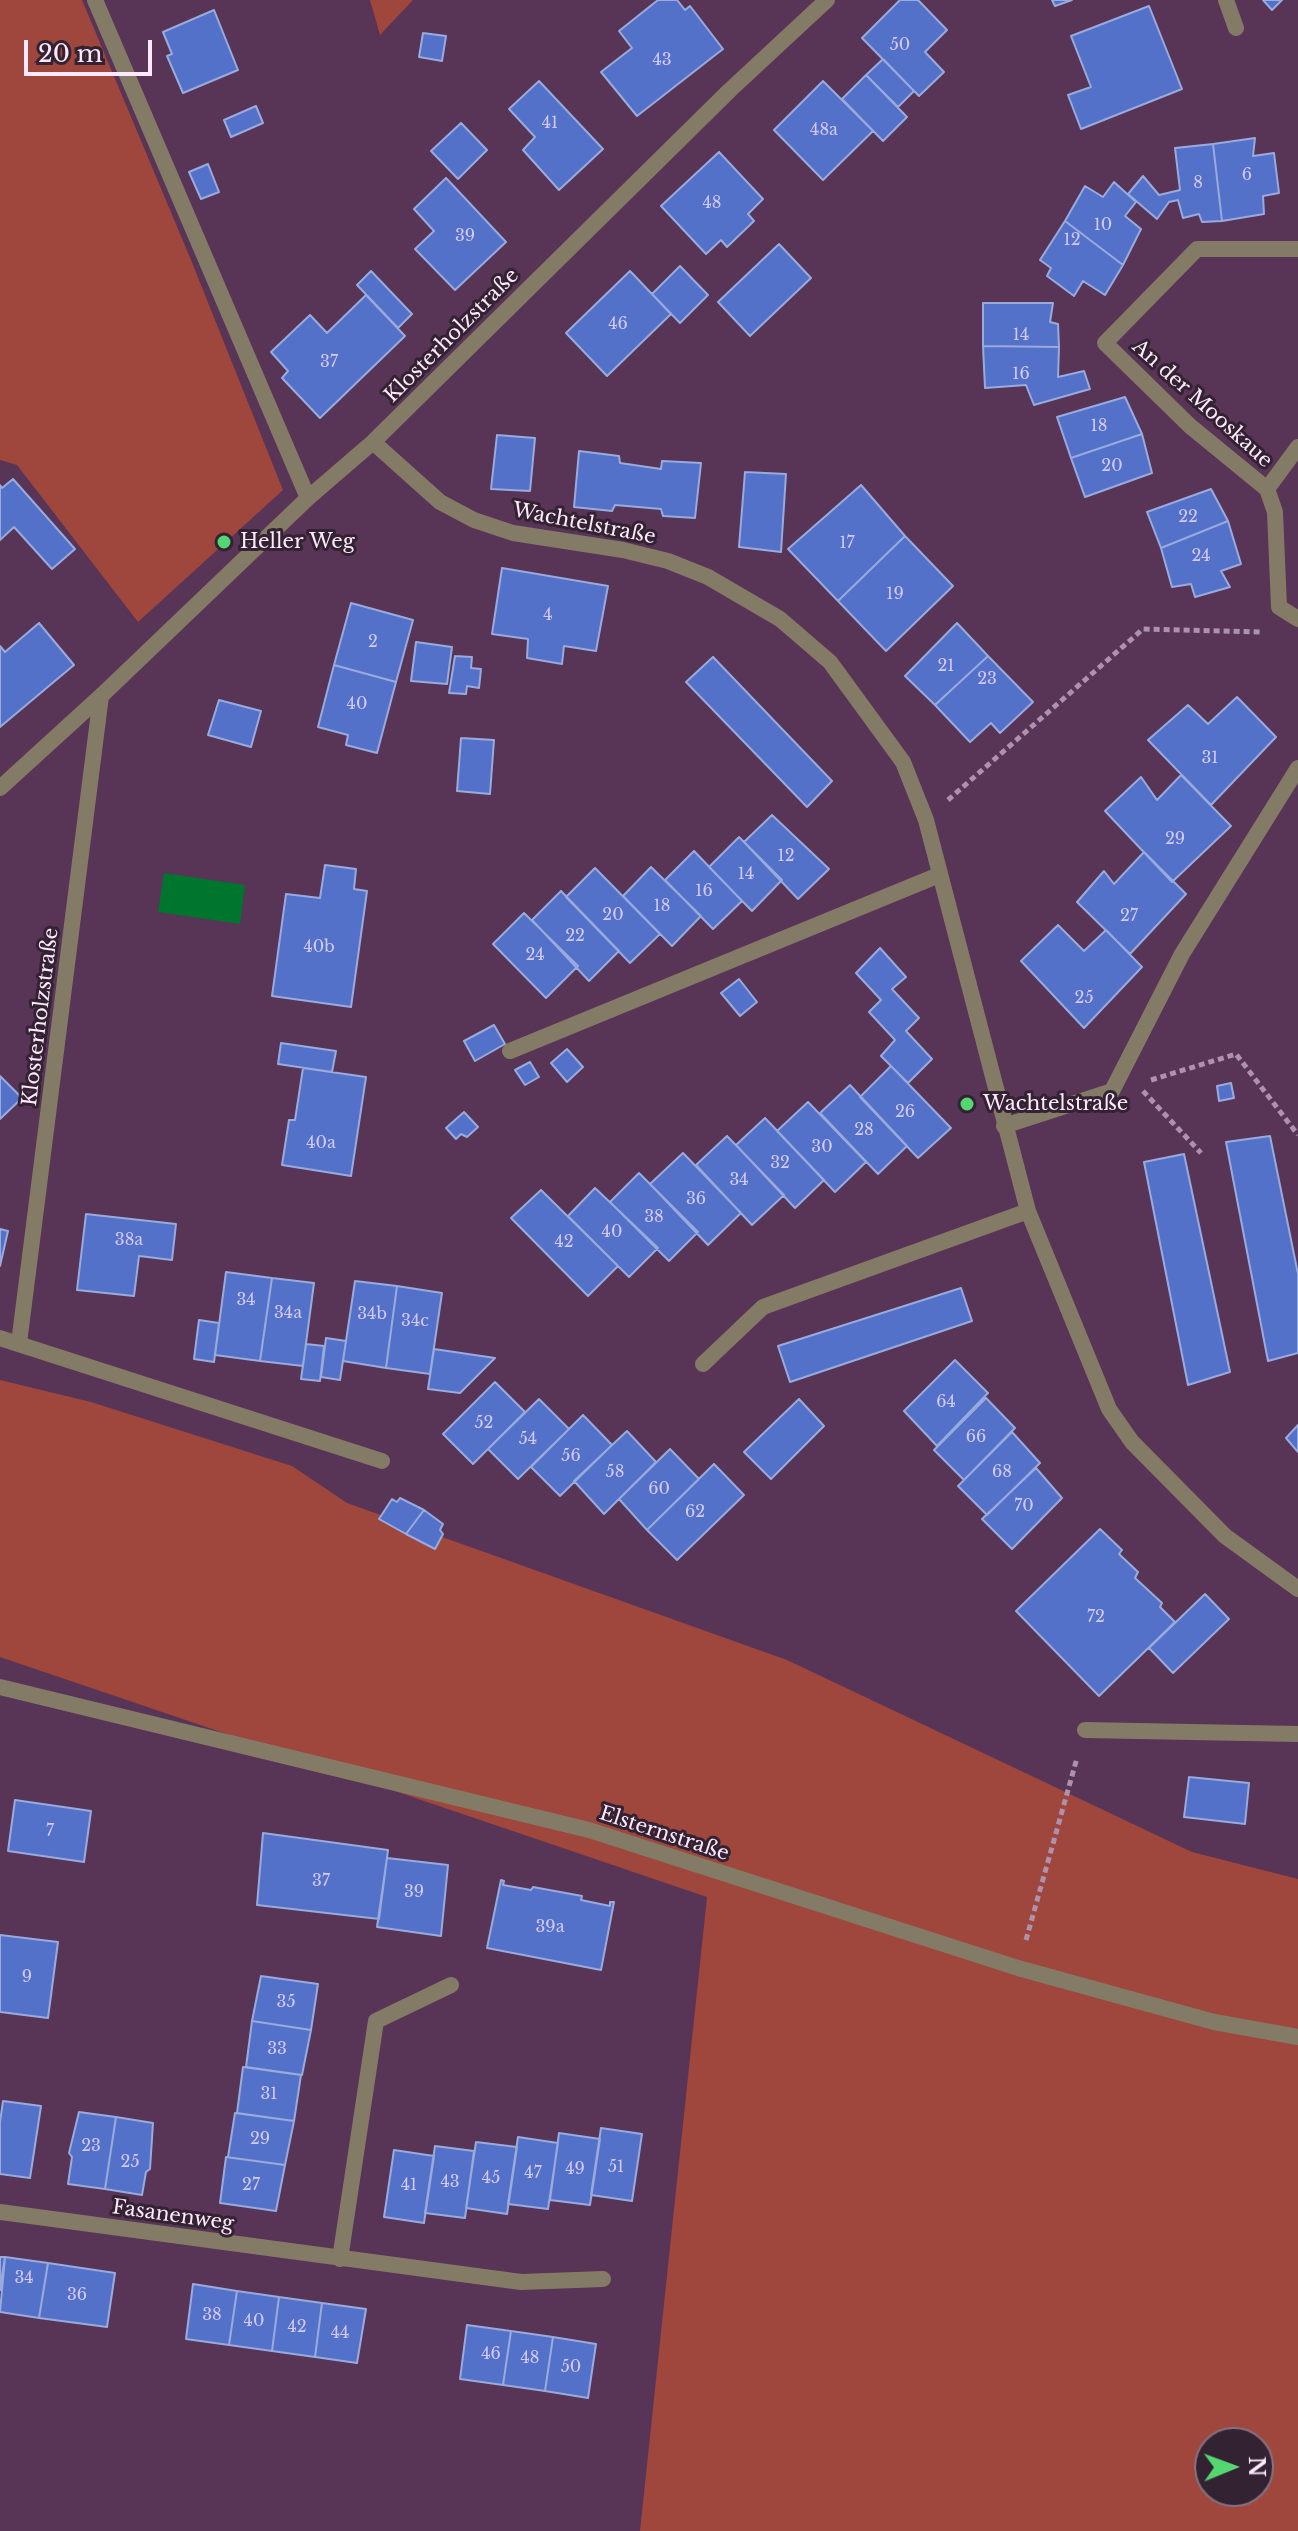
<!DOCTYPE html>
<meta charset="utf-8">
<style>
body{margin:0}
#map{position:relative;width:1298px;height:2531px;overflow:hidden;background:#583456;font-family:"Libre Baskerville",serif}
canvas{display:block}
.north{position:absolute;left:1194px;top:2427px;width:80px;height:80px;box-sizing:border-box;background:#332332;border:2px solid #847283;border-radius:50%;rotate:89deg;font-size:22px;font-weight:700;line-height:32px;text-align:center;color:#fee8fd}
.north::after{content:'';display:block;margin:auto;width:28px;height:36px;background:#54d672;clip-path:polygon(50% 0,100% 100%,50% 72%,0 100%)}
.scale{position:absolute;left:24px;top:40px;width:128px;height:36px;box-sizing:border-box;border:4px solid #fee8fd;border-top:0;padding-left:10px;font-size:24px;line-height:28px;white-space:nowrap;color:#fee8fd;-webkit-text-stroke:6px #332332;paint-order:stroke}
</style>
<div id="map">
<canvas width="1298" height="2531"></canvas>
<div class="north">N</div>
<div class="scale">20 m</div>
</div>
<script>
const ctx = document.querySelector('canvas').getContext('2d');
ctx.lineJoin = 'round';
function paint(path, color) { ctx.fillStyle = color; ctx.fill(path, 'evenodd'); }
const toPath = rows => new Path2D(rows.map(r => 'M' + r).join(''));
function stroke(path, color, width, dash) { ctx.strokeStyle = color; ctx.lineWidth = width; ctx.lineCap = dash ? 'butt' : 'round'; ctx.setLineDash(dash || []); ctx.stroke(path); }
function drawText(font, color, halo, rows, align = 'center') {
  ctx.font = font + ' "Libre Baskerville",serif'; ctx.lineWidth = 6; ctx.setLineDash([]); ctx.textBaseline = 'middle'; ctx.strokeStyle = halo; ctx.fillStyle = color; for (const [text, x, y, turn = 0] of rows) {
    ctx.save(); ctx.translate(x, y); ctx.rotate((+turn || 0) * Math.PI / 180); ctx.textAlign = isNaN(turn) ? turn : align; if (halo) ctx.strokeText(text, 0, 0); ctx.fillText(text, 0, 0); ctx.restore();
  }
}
const green = toPath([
 [0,0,82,0,191,260,283,490,138,622,17,465,0,460],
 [370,0,413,0,380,35],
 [0,1380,91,1402,292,1466,347,1503,787,1660,1192,1852,1298,1879,1298,2531,640,2531,707,1897,0,1657],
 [1210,2443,1258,2443,1258,2491,1210,2491]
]);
const water = toPath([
 [164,873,245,885,240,924,158,912]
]);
const building = toPath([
 [658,0,677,0,685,10,690,6,723,49,637,116,601,72,632,48,619,31,658,0],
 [900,0,918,0,947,30,925,52,944,72,919,96,862,38,900,0],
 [1052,0,1072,0,1055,6,1052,0],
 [1263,0,1282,0,1272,10,1263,0],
 [1149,6,1182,89,1081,129,1068,95,1091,87,1071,36,1149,6],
 [214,10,238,70,183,93,167,56,172,54,163,32,214,10],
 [423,33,446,36,442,61,419,57,423,33],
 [883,59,914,91,898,107,866,75,883,59],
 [866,75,907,117,883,141,842,99,866,75],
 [539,81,603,149,559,190,523,150,535,137,509,109,539,81],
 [823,81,873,131,823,180,774,130,823,81],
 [256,106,263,123,231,137,224,120,256,106],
 [461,123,487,150,458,179,431,151,461,123],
 [1255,138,1253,156,1274,153,1279,193,1263,196,1264,214,1222,221,1213,144,1255,138],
 [1213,144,1222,221,1202,222,1199,214,1183,218,1178,200,1169,202,1157,219,1128,194,1143,176,1159,195,1180,190,1175,148,1213,144],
 [719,152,763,199,748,214,754,221,727,247,721,240,706,254,661,206,719,152],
 [208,164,219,192,201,199,189,172,208,164],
 [446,178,506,242,455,290,415,249,434,231,414,209,446,178],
 [1114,182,1136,202,1125,216,1141,229,1123,265,1065,221,1085,186,1103,197,1114,182],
 [1065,221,1123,265,1105,295,1083,281,1074,296,1047,276,1051,268,1040,260,1065,221],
 [779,244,811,278,750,336,718,302,779,244],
 [680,266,708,295,680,323,652,294,680,266],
 [371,271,412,314,398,328,357,285,371,271],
 [630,271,671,314,607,376,566,333,630,271],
 [366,295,405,336,320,418,282,378,288,371,271,352,310,315,327,333,366,295],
 [983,303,1053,303,1050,322,1058,324,1059,347,983,346,983,303],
 [983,346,1059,347,1058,377,1084,371,1090,389,1034,405,1026,385,985,388,983,346],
 [1125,397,1142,434,1071,458,1057,417,1125,397],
 [1142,434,1152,473,1085,497,1071,458,1142,434],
 [497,435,535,438,530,491,491,489,497,435],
 [579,451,619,456,620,463,661,469,662,461,701,463,695,518,663,516,661,509,615,505,612,511,574,507,579,451],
 [745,472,786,474,781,552,739,547,745,472],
 [13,479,75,549,52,569,14,527,0,540,0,485,2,488,13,479],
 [861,485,905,536,838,601,788,549,861,485],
 [1211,489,1228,521,1161,548,1147,512,1211,489],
 [1228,521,1241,564,1221,571,1230,587,1195,597,1191,584,1172,587,1161,548,1228,521],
 [905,536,953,586,886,651,838,601,905,536],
 [502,568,608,586,596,651,564,646,562,664,527,658,528,639,492,634,502,568],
 [351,603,413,620,396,682,334,665,351,603],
 [39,623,74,665,0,727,0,646,5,652,39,623],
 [957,623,988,656,935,705,905,676,957,623],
 [416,642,452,647,447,684,411,681,416,642],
 [455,656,472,657,471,668,481,669,479,688,467,686,466,694,449,693,455,656],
 [988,656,1033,702,1000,733,991,723,970,742,935,705,988,656],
 [713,657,832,781,807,807,686,682,713,657],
 [334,665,396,682,377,753,346,745,348,735,318,727,334,665],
 [1237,697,1276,737,1211,805,1148,740,1188,705,1208,724,1237,697],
 [219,700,261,711,251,747,208,735,219,700],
 [461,738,494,740,490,794,457,791,461,738],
 [1181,775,1231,826,1172,882,1105,811,1141,777,1157,800,1181,775],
 [772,815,829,869,798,899,744,842,772,815],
 [739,837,782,880,752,911,709,867,739,837],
 [694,851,742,901,713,929,665,880,694,851],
 [1144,852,1186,894,1130,954,1077,902,1104,871,1114,884,1144,852],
 [325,865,356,869,354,889,367,891,351,1007,272,996,286,894,320,898,325,865],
 [651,867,701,916,672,946,623,896,651,867],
 [595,868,660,934,630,963,566,897,595,868],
 [561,891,619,951,589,981,532,920,561,891],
 [524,913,578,966,546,998,493,944,524,913],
 [1058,925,1084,951,1106,930,1142,967,1084,1028,1021,961,1058,925],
 [880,948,906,977,892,989,919,1018,906,1031,932,1059,908,1083,881,1056,895,1040,869,1012,881,1000,856,973,880,948],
 [739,979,757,1002,740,1016,721,993,739,979],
 [494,1025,505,1044,475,1061,464,1041,494,1025],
 [281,1043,336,1051,332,1072,278,1064,281,1043],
 [567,1049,583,1067,567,1082,551,1063,567,1049],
 [530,1062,539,1077,525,1085,515,1070,530,1062],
 [891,1066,951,1128,918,1158,860,1097,891,1066],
 [303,1068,366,1077,351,1176,282,1165,289,1120,295,1120,303,1068],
 [0,1076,22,1098,0,1119,0,1076],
 [1231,1083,1234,1098,1219,1101,1217,1086,1231,1083],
 [850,1085,907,1146,878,1174,820,1113,850,1085],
 [808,1102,866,1162,835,1192,777,1131,808,1102],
 [464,1112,478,1127,467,1137,461,1134,456,1139,446,1128,464,1112],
 [765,1118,824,1180,795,1208,736,1145,765,1118],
 [727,1136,784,1195,752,1225,696,1165,727,1136],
 [1270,1136,1298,1274,1298,1353,1268,1361,1226,1142,1270,1136],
 [683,1153,741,1213,708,1245,650,1184,683,1153],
 [1184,1154,1230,1372,1188,1385,1144,1162,1184,1154],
 [639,1173,698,1232,669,1261,610,1202,639,1173],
 [595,1188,658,1248,629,1277,568,1216,595,1188],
 [541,1190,618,1266,588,1296,511,1218,541,1190],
 [86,1214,176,1224,172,1260,139,1256,134,1296,77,1290,86,1214],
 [0,1229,8,1231,0,1266,0,1229],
 [226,1272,272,1278,260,1361,215,1355,226,1272],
 [272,1278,314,1283,303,1366,260,1361,272,1278],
 [355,1281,397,1286,386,1368,343,1361,355,1281],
 [397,1286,442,1293,430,1374,386,1368,397,1286],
 [961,1288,972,1321,790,1382,778,1346,961,1288],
 [199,1320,219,1323,214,1362,194,1359,199,1320],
 [326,1338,346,1341,340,1380,321,1377,326,1338],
 [306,1344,324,1346,320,1381,301,1379,306,1344],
 [434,1349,495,1358,460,1393,428,1389,434,1349],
 [955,1360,988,1393,937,1446,904,1411,955,1360],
 [495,1382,525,1412,473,1464,443,1434,495,1382],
 [986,1398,1015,1428,964,1480,934,1450,986,1398],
 [539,1399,569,1429,518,1479,488,1449,539,1399],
 [799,1399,824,1426,771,1479,744,1452,799,1399],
 [583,1415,612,1445,560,1496,531,1467,583,1415],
 [1298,1425,1298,1452,1286,1438,1298,1425],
 [627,1431,656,1462,604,1514,574,1481,627,1431],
 [1012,1432,1040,1463,987,1515,958,1486,1012,1432],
 [670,1449,699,1479,647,1530,619,1499,670,1449],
 [714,1464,744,1495,677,1560,647,1530,714,1464],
 [1036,1468,1062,1498,1012,1549,982,1519,1036,1468],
 [400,1498,424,1510,406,1534,379,1519,392,1499,397,1502,400,1498],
 [424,1510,443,1524,440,1530,443,1534,435,1549,406,1534,424,1510],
 [1100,1529,1122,1550,1119,1554,1138,1572,1135,1578,1162,1603,1160,1607,1175,1622,1099,1696,1016,1611,1100,1529],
 [1205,1594,1229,1619,1173,1673,1149,1648,1205,1594],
 [1189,1777,1249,1783,1245,1824,1184,1817,1189,1777],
 [15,1800,91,1811,84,1862,8,1851,15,1800],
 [263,1833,388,1850,379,1919,257,1905,263,1833],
 [387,1858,448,1865,441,1936,377,1927,387,1858],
 [501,1880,504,1881,503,1885,531,1890,533,1887,582,1896,581,1900,610,1906,610,1902,614,1902,601,1970,487,1948,501,1880],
 [0,1935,58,1942,48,2018,0,2012,0,1935],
 [261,1976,318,1984,311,2030,252,2021,261,1976],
 [252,2021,311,2030,302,2075,246,2067,252,2021],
 [243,2067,301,2075,294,2121,237,2113,243,2067],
 [3,2101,41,2106,30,2178,0,2174,0,2122,3,2101],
 [79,2112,116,2117,105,2189,68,2184,72,2157,69,2153,79,2112],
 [235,2113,294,2121,285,2165,226,2157,228,2157,235,2113],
 [116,2117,153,2123,150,2169,146,2172,142,2195,105,2189,116,2117],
 [601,2128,642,2134,632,2201,591,2195,601,2128],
 [559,2133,600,2139,590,2205,550,2200,559,2133],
 [518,2137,558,2143,548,2209,508,2204,518,2137],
 [476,2142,517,2147,507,2214,466,2208,476,2142],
 [435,2146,474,2151,465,2218,425,2213,435,2146],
 [394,2150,434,2156,424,2223,384,2217,394,2150],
 [226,2157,285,2165,276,2211,220,2203,226,2157],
 [0,2257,5,2257,0,2290,0,2257],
 [5,2257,48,2263,39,2318,0,2312,5,2257],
 [48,2263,115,2273,107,2327,39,2318,48,2263],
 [193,2284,237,2291,229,2345,186,2339,193,2284],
 [237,2291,279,2297,272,2351,229,2345,237,2291],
 [279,2297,322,2303,315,2357,272,2351,279,2297],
 [322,2303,366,2309,357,2363,315,2357,322,2303],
 [467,2325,511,2331,503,2385,460,2379,467,2325],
 [511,2331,553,2337,545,2391,503,2385,511,2331],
 [553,2337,596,2344,588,2398,545,2391,553,2337]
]);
const path = toPath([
 [948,800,1143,629,1261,632],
 [1151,1080,1236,1054,1298,1135],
 [1143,1091,1201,1153],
 [1026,1940,1077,1758]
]);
const lane = toPath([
 [1226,0,1236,28],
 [510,1051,939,875],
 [1004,1126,1112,1091,1182,954,1298,768],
 [19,1343,101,696],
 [1085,1730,1298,1734]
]);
const street = toPath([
 [95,0,308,498],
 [373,442,440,502,474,520,513,533,623,550,668,561,708,577,780,619,830,662,903,762,926,820,1028,1211,1109,1409,1132,1442,1225,1536,1298,1589],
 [1298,447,1267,489,1275,512,1279,607,1298,619],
 [1267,489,1190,426,1105,343,1197,249,1298,249],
 [0,788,101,696,308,498,373,442,730,90,827,0],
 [0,1338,382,1461],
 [703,1364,763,1307,1028,1211],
 [0,1687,589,1830,1018,1968,1214,2022,1298,2037],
 [0,2212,521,2282,603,2279],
 [340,2259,376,2021,451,1985]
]);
const markers = [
 [224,542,8,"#54d672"],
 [967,1104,8,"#54d672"]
];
const numberNames = [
 ["50",900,45],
 ["43",662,60],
 ["41",550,123],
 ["48a",824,130],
 ["6",1247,175],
 ["8",1198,183],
 ["48",712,203],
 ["10",1103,225],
 ["39",465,236],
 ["12",1072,240],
 ["46",618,324],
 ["14",1021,335],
 ["37",329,362],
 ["16",1021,374],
 ["18",1099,426],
 ["20",1112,466],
 ["22",1188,517],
 ["17",847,543],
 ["24",1201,556],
 ["19",895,594],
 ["4",548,615],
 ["2",373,642],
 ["21",946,666],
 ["23",987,679],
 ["40",357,704],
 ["31",1210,758],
 ["29",1175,839],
 ["12",786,856],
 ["14",746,874],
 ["16",704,891],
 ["18",662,906],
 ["20",613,915],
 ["27",1129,916],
 ["22",575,936],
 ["40b",319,947],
 ["24",535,955],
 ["25",1084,998],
 ["26",905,1112],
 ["28",864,1130],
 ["40a",321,1143],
 ["30",822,1147],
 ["32",780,1163],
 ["34",739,1180],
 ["36",696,1199],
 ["38",654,1217],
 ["40",612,1232],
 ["38a",129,1240],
 ["42",564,1242],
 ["34",246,1300],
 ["34a",288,1313],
 ["34b",372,1314],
 ["34c",415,1321],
 ["64",946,1402],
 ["52",484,1423],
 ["66",976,1437],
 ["54",528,1439],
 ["56",571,1456],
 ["58",615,1472],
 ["68",1002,1472],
 ["60",659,1489],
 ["70",1024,1506],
 ["62",695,1512],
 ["72",1096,1617],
 ["7",50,1831],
 ["37",321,1881],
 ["39",414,1892],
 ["39a",550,1927],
 ["9",27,1977],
 ["35",286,2002],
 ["33",277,2049],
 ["31",269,2094],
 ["29",260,2139],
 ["23",91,2146],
 ["25",130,2162],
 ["51",616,2167],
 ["49",575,2169],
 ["47",533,2173],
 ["45",491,2178],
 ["43",450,2182],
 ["27",251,2185],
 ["41",409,2185],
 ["34",24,2278],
 ["36",77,2295],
 ["38",212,2315],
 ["40",254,2321],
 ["42",297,2327],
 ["44",340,2333],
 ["46",491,2354],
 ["48",530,2358],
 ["50",571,2367]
];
const streetNames = [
 ["Klosterholzstraße",452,336,-45],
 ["An der Mooskaue",1202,404,42],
 ["Wachtelstraße",584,524,11],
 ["Klosterholzstraße",41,1017,-83],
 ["Elsternstraße",664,1834,18],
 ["Fasanenweg",173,2216,8]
];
const poiNames = [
 ["Heller Weg",240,542],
 ["Wachtelstraße",983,1104]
];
paint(green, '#9f473d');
paint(water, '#00752d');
paint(building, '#5471ca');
stroke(building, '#99abdc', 2);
stroke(path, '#ae91ad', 5, [6, 4]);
stroke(lane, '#847b66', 16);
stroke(street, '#847b66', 16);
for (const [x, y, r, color] of markers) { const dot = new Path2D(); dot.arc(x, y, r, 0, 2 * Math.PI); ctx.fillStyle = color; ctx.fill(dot); stroke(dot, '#332332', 3); }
drawText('16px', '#d4caf0', null, numberNames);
drawText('20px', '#fee8fd', '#332332', streetNames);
drawText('20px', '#fee8fd', '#332332', poiNames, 'left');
</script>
